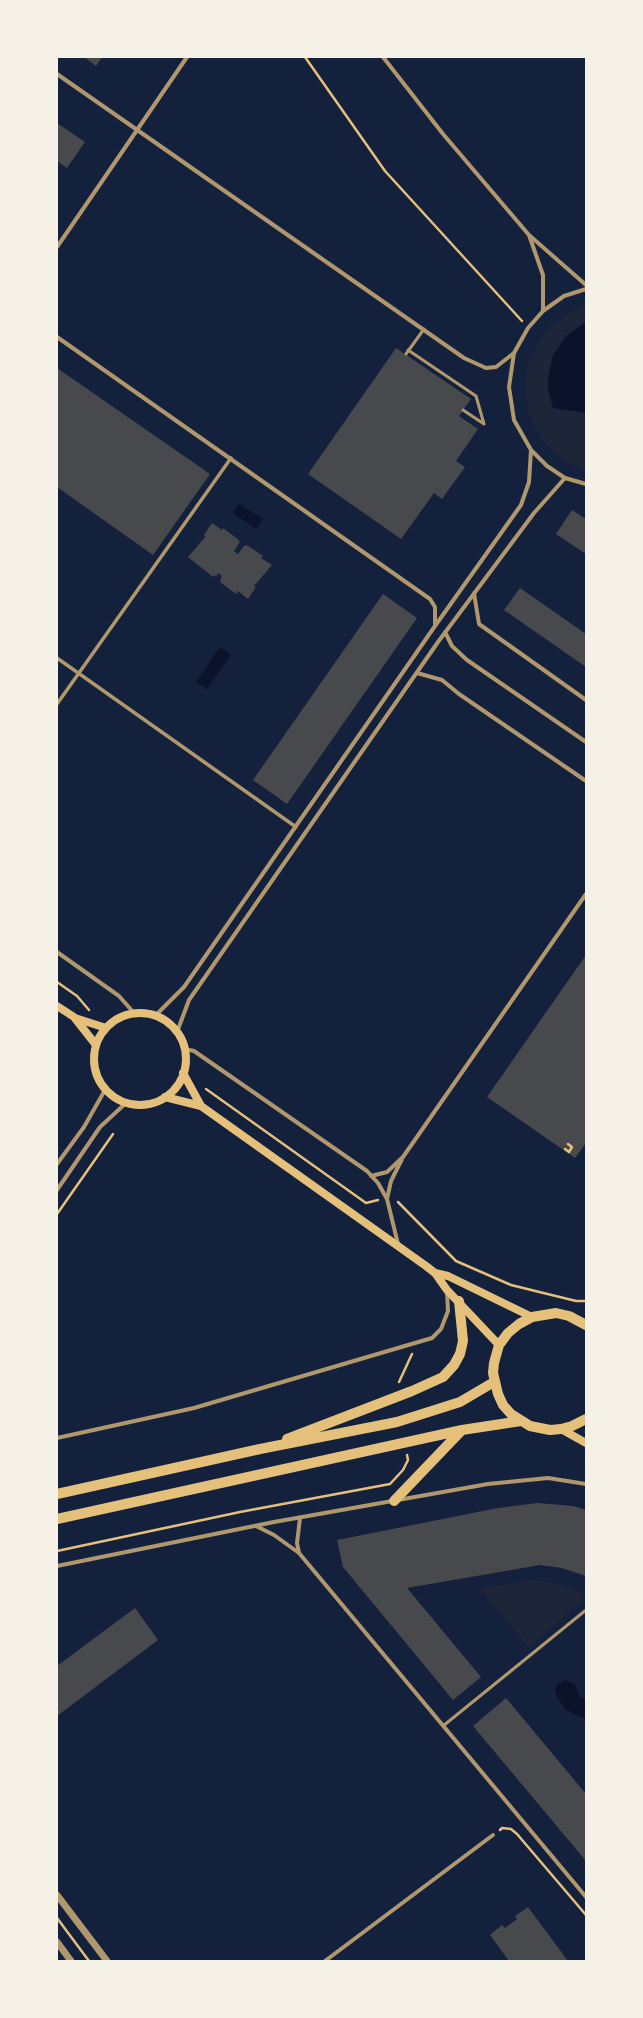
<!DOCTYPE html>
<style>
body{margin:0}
#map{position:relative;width:643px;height:2018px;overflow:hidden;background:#14213d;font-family:Jost,sans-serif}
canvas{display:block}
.frame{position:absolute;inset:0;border:58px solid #f6f1e7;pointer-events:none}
</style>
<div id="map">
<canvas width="643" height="2018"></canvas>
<div class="frame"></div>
</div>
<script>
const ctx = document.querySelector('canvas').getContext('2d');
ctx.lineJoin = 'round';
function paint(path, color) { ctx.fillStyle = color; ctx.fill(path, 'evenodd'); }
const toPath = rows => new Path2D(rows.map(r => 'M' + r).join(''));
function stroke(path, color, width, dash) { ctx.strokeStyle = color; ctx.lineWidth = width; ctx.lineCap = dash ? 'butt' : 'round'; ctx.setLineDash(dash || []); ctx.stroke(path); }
const green = toPath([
 [586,305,586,322,576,327,553,408,586,413,586,470,568,463,557,455,541,438,529,414,525,390,527,368,532,354,539,340,551,326,570,312],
 [531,1580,550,1582,573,1588,586,1597,529,1648,480,1588]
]);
const water = toPath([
 [586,322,586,413,553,408,548,390,548,379,553,355,566,336],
 [239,504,263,519,256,529,233,513],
 [220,647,231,655,207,689,196,682],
 [565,1680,575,1684,579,1696,586,1701,586,1718,580,1717,566,1710,556,1696,555,1690,557,1685]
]);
const building = toPath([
 [84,57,102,57,96,66],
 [57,123,85,142,67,168,57,161],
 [396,348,471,399,459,416,478,429,456,461,465,467,442,499,434,493,401,539,308,474],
 [57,368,210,474,153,555,57,487],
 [572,510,586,519,586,554,556,534],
 [212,523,222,530,223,528,239,540,238,541,240,542,234,551,238,554,244,546,247,545,263,556,261,558,272,565,254,586,256,587,248,599,238,591,236,594,220,582,222,576,218,573,216,577,214,575,213,577,188,557,206,536,204,535],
 [520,588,586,634,586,667,504,610],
 [383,594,417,618,287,804,253,780],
 [586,955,586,1143,575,1158,487,1097],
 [537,1503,573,1506,586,1510,586,1576,562,1568,540,1565,407,1588,481,1677,453,1700,343,1567,337,1540,498,1508],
 [135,1608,158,1640,57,1716,57,1666],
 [506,1698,586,1794,586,1861,473,1726],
 [528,1907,568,1961,509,1961,490,1935,502,1925,505,1928,517,1919,515,1916]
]);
const path = toPath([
 [305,57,385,171,522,321],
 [57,982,77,996,89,1010],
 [206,1089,366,1203,378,1200],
 [565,1149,569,1152,572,1147,568,1144],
 [398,1202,456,1261,511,1285,576,1301,586,1301],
 [57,1214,113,1134],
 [399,1382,412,1354],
 [57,1551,240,1512,390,1484,403,1470,408,1460,407,1455],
 [500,1830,502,1828,511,1829,517,1834,586,1915],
 [57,1918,89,1961]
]);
const service = toPath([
 [408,350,476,396,484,424],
 [406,354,424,329],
 [463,410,484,424],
 [443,1726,586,1610]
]);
const pedestrian = toPath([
 [57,658,296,827],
 [57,704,231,458]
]);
const minor = toPath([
 [383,57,443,134,529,235,586,285],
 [57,74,464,358,486,368,496,367,514,353],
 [529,235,543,275,543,311],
 [57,247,187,57],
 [586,289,564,296,543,311,528,328,514,353,509,387,514,420,531,450,547,466,565,478,586,484],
 [57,337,430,599,435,607,435,625],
 [474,593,479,624,586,700],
 [445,632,452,646,467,660,586,742],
 [417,673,442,680,459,694,586,781],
 [57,952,119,996,134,1013],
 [155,1016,184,987,435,626,521,505,529,482,531,450],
 [177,1032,189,1000,438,642,534,513,565,478],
 [185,1049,194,1051,367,1171,378,1183,387,1199,398,1244],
 [57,1164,84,1127,105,1090],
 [371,1176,387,1172,403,1157,586,894],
 [57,1190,100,1127,126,1103],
 [387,1199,391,1181,402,1159],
 [57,1438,194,1408,432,1338,441,1329,448,1311,447,1292],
 [256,1526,274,1535,299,1553,586,1897],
 [299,1553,297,1543,300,1518],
 [57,1566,274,1522,488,1484,548,1478,586,1484],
 [325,1961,493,1835]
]);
const tertiary = toPath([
 [57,1895,107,1961],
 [57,1942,71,1961]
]);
const secondary = toPath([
 [57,1006,74,1017,96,1045],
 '94 1059a46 46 0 1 1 92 0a46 46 0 1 1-92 0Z',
 [75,1018,106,1028],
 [183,1073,201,1106],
 [165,1097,201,1106,426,1266,435,1273,447,1290,499,1345],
 [435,1273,448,1276,532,1317],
 [561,1429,586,1443]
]);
const primary = toPath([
 [586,1325,569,1316,556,1313,532,1317,519,1324,508,1333,499,1345,494,1363,493,1373,498,1394,503,1405,511,1414,530,1426,550,1430,561,1429,572,1426,586,1419],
 [287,1439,412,1391,443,1377,454,1365,460,1354,463,1341,459,1301],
 [57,1494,260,1449,397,1422,460,1402,494,1382],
 [394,1501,462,1430],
 [57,1519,462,1430,521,1421]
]);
paint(green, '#1d2539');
paint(water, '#0b132b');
paint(building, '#48494c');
stroke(path, '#e5c07b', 2.5);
stroke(service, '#b1986c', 3);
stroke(pedestrian, '#b1986c', 3.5);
stroke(minor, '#b1986c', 4);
stroke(tertiary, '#b1986c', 7);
stroke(secondary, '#e5c07b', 8);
stroke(primary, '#e5c07b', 10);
</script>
